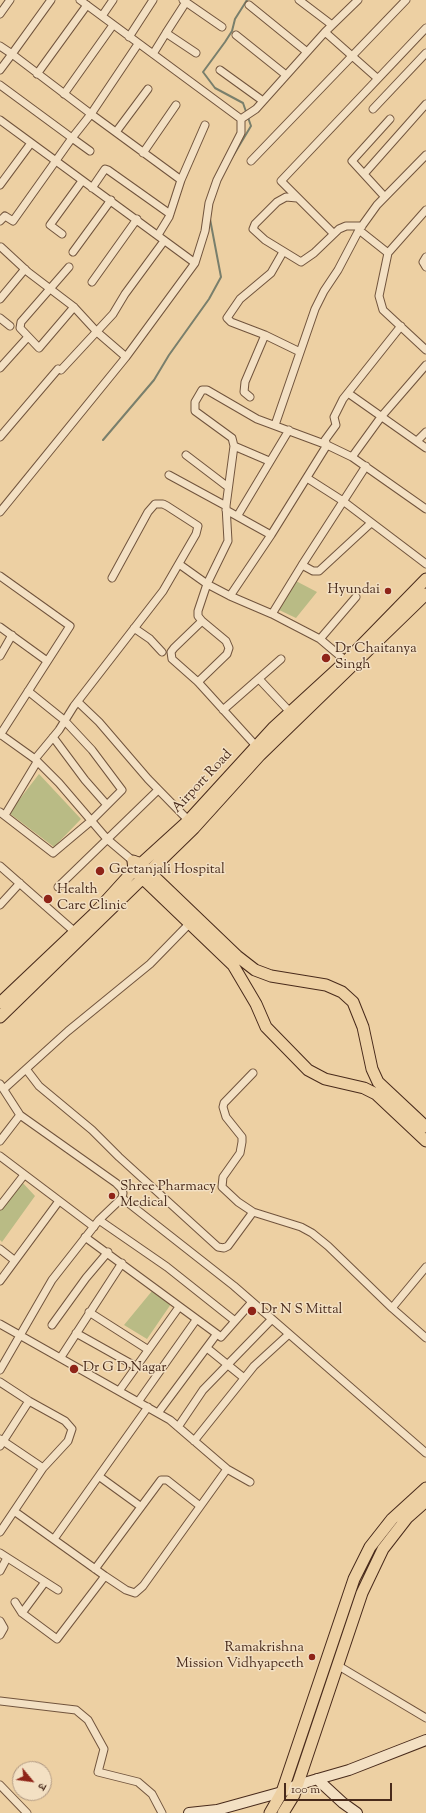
<!DOCTYPE html>
<meta charset="utf-8">
<style>
body{margin:0}
#map{position:relative;width:426px;height:1813px;overflow:hidden;background:#edd0a3;font-family:"Sorts Mill Goudy","Noto Serif Devanagari",serif}
canvas{display:block}
.north{position:absolute;left:12px;top:1761px;width:40px;height:40px;box-sizing:border-box;background:#f3e0c3;border:1px solid #af9780;border-radius:50%;rotate:119deg;font-size:11px;font-weight:700;line-height:16px;text-align:center;color:#482a1b}
.north::after{content:'';display:block;margin:auto;width:14px;height:18px;background:#8f2418;clip-path:polygon(50% 0,100% 100%,50% 72%,0 100%)}
.scale{position:absolute;left:284px;top:1783px;width:108px;height:18px;box-sizing:border-box;border:2px solid #482a1b;border-top:0;padding-left:5px;font-size:12px;line-height:14px;white-space:nowrap;color:#482a1b;-webkit-text-stroke:3px #f3e0c3;paint-order:stroke}
</style>
<div id="map">
<canvas width="426" height="1813"></canvas>
<div class="north">उ</div>
<div class="scale">100 m</div>
</div>
<script>
const ctx = document.querySelector('canvas').getContext('2d');
ctx.lineJoin = 'round';
function paint(path, color) { ctx.fillStyle = color; ctx.fill(path, 'evenodd'); }
const toPath = rows => new Path2D(rows.map(r => 'M' + r).join(''));
function stroke(path, color, width, dash) { ctx.strokeStyle = color; ctx.lineWidth = width; ctx.lineCap = dash ? 'butt' : 'round'; ctx.setLineDash(dash || []); ctx.stroke(path); }
function drawText(font, color, halo, rows, align = 'center') {
  ctx.font = font + ' "Sorts Mill Goudy",serif'; ctx.lineWidth = 3; ctx.setLineDash([]); ctx.textBaseline = 'middle'; ctx.strokeStyle = halo; ctx.fillStyle = color; for (const [text, x, y, turn = 0] of rows) {
    ctx.save(); ctx.translate(x, y); ctx.rotate((+turn || 0) * Math.PI / 180); ctx.textAlign = isNaN(turn) ? turn : align; if (halo) ctx.strokeText(text, 0, 0); ctx.fillText(text, 0, 0); ctx.restore();
  }
}
const green = toPath([
 [294,580,317,592,296,618,277,609],
 [39,774,81,819,54,847,9,813],
 [21,1181,35,1196,2,1242,0,1240,0,1210],
 [152,1291,171,1304,147,1339,124,1325]
]);
const stream = toPath([
 [230,161,251,126,243,103,215,88,203,72,225,42,232,31,235,19,247,0],
 [103,440,154,380,169,355,209,299,221,277,210,219]
]);
const street = toPath([
 [51,0,12,54,91,114,138,44],
 [80,0,241,119,256,109,325,32,358,0],
 [183,0,222,27],
 [299,0,332,25],
 [249,5,307,52],
 [0,14,10,0],
 [102,16,113,0],
 [325,32,377,78],
 [166,33,186,2],
 [236,35,286,75],
 [129,37,153,0],
 [0,46,12,54,0,70],
 [153,54,166,33,196,53],
 [220,70,263,101],
 [37,74,87,5],
 [0,85,72,138,13,221,5,216,0,221],
 [64,94,113,25],
 [373,109,426,53],
 [0,120,195,263],
 [116,132,148,89],
 [90,151,72,138,91,114,181,180,169,217,158,235],
 [143,153,176,105],
 [251,161,406,0],
 [364,174,426,104],
 [181,180,205,125],
 [0,185,31,143],
 [92,188,105,169,108,170,170,214],
 [384,196,352,161,390,119],
 [297,198,286,197,277,202,255,224,253,229,265,240,301,262,314,253,339,229,346,226,362,226],
 [426,210,388,253,379,296,383,310,426,350],
 [359,230,388,253],
 [333,233,281,181,426,28],
 [62,234,50,225,82,181],
 [1,247,28,272,74,307,97,332,126,357],
 [73,252,111,200],
 [283,252,271,273,240,299,227,318,231,322,265,335,300,352],
 [426,257,423,262,426,267],
 [69,267,21,322,20,328,39,348,74,307],
 [92,282,137,219],
 [0,299,25,269],
 [0,318,10,326],
 [0,368,27,338],
 [61,370,113,314,125,294,164,241],
 [348,393,426,448],
 [250,397,244,392,245,382,265,335],
 [275,425,315,309,324,291,338,270,359,230,377,205,426,155],
 [0,437,58,369],
 [417,441,426,432],
 [234,446,269,461],
 [186,455,228,487],
 [352,457,381,417,426,365],
 [169,475,226,506],
 [307,478,343,501,426,564],
 [226,510,271,535],
 [0,512,126,357,195,263,205,231,209,203,217,180,241,133,241,119],
 [238,515,289,430],
 [179,564,207,584,230,596,272,614,320,639,346,661],
 [302,565,313,571,319,571,371,523],
 [0,576,70,626,0,735],
 [230,596,271,535,327,445,325,440,336,425,334,417,343,399,401,326],
 [272,614,302,565,366,466],
 [202,621,174,648,171,652,172,659,198,682,257,747],
 [0,627,47,661],
 [134,628,150,639,162,652],
 [320,639,356,597],
 [0,656,12,635],
 [259,679,290,712],
 [198,682,227,654,229,648,226,641,202,621,198,616,198,611,207,584,228,541,226,506,234,446,232,438,195,411,195,402,202,390,207,390,257,419,327,445,352,457,426,509],
 [78,702,99,722,148,779,191,823],
 [223,710,281,659],
 [0,734,35,759,59,783,107,839,133,861],
 [53,737,85,780,107,805],
 [35,759,59,730,74,706,163,591,196,534,198,526,167,506,163,504,155,504,148,512,112,578],
 [0,812,53,853,91,821,122,790,92,750,64,720,28,691],
 [5,815,37,762],
 [0,866,75,932],
 [58,887,158,790],
 [0,905,20,883],
 [190,923,150,964,68,1031,26,1069,39,1086,92,1130,119,1157,218,1247,224,1248,228,1246,253,1212],
 [253,1073,224,1103,223,1107,226,1117,242,1137,242,1142,240,1153,223,1177,222,1187,238,1202,253,1212,301,1227,312,1233,328,1246,392,1308,426,1338],
 [0,1084,20,1115,116,1183,121,1188,123,1193,122,1198,99,1220,52,1280,0,1370],
 [4,1089,26,1069],
 [0,1141,20,1115],
 [0,1156,94,1227],
 [122,1198,234,1286,426,1453],
 [0,1206,24,1175],
 [99,1220,167,1267,235,1321],
 [85,1237,221,1337,252,1302],
 [0,1249,14,1260],
 [0,1281,59,1201],
 [392,1308,426,1267],
 [89,1312,147,1349],
 [0,1324,170,1420,227,1469,250,1482],
 [52,1325,86,1278,108,1252],
 [76,1333,135,1366],
 [207,1348,244,1378],
 [61,1357,122,1263],
 [0,1382,29,1401,65,1421,72,1429,68,1441,43,1468,0,1532],
 [119,1391,179,1307],
 [138,1402,196,1320],
 [158,1413,216,1335],
 [178,1427,203,1390,272,1319],
 [0,1439,43,1468],
 [194,1441,254,1366,289,1334],
 [0,1446,29,1401],
 [100,1477,140,1506],
 [14,1511,105,1576,126,1590,135,1593,143,1586,227,1469],
 [54,1539,148,1407],
 [0,1553,58,1590],
 [95,1569,161,1480,167,1480,200,1506],
 [0,1571,7,1558],
 [15,1602,22,1613,57,1639,105,1576],
 [22,1613,45,1582],
 [0,1621,4,1628,0,1635],
 [337,1665,426,1718],
 [0,1701,76,1710,88,1720,104,1749,98,1772,138,1782,152,1794,162,1813],
 [0,1785,27,1813]
]);
const secondary = toPath([
 [317,1779,343,1803,357,1813],
 [189,1813,217,1810,282,1792,297,1785,349,1770,426,1740]
]);
const primary = toPath([
 [0,1003,96,912,134,870,189,820,274,727,346,661,426,579],
 [0,1017,194,828,260,755,426,594],
 [426,1127,378,1082,372,1069,363,1027,353,1002,342,992,326,985,271,976,255,970,237,956,141,864,133,861,134,870,233,965,256,1004,266,1027,308,1070,325,1079,364,1088,376,1094,426,1141],
 [270,1813,282,1792,354,1579,370,1547,392,1519,426,1488],
 [283,1813,294,1795,362,1593,383,1549,407,1518,426,1501]
]);
const markers = [
 [388,591,4,"#8f2418"],
 [326,658,5,"#8f2418"],
 [100,871,5,"#8f2418"],
 [48,899,5,"#8f2418"],
 [112,1196,4,"#8f2418"],
 [252,1311,5,"#8f2418"],
 [74,1369,5,"#8f2418"],
 [312,1657,4,"#8f2418"]
];
const poiNames = [
 ["Hyundai",380,591,"right"],
 ["Dr Chaitanya",335,650],
 ["Singh",335,666],
 ["Geetanjali Hospital",109,871],
 ["Health",57,891],
 ["Care Clinic",57,907],
 ["Shree Pharmacy",120,1188],
 ["Medical",120,1204],
 ["Dr N S Mittal",261,1311],
 ["Dr G D Nagar",83,1369],
 ["Ramakrishna",304,1649,"right"],
 ["Mission Vidhyapeeth",304,1665,"right"]
];
const streetNames = [
 ["Airport Road",203,782,-47]
];
paint(green, '#b9bb85');
stroke(stream, '#797f6c', 2);
stroke(street, '#71543d', 9);
stroke(secondary, '#482a1b', 12);
stroke(primary, '#482a1b', 13);
stroke(street, '#f3e0c3', 7);
stroke(secondary, '#f3e0c3', 10);
stroke(primary, '#edd0a3', 11);
for (const [x, y, r, color] of markers) { const dot = new Path2D(); dot.arc(x, y, r, 0, 2 * Math.PI); ctx.fillStyle = color; ctx.fill(dot); stroke(dot, '#f3e0c3', 1.5); }
drawText('14px', '#482a1b', '#f3e0c3', poiNames, 'left');
drawText('14px', '#482a1b', '#f3e0c3', streetNames);
</script>
